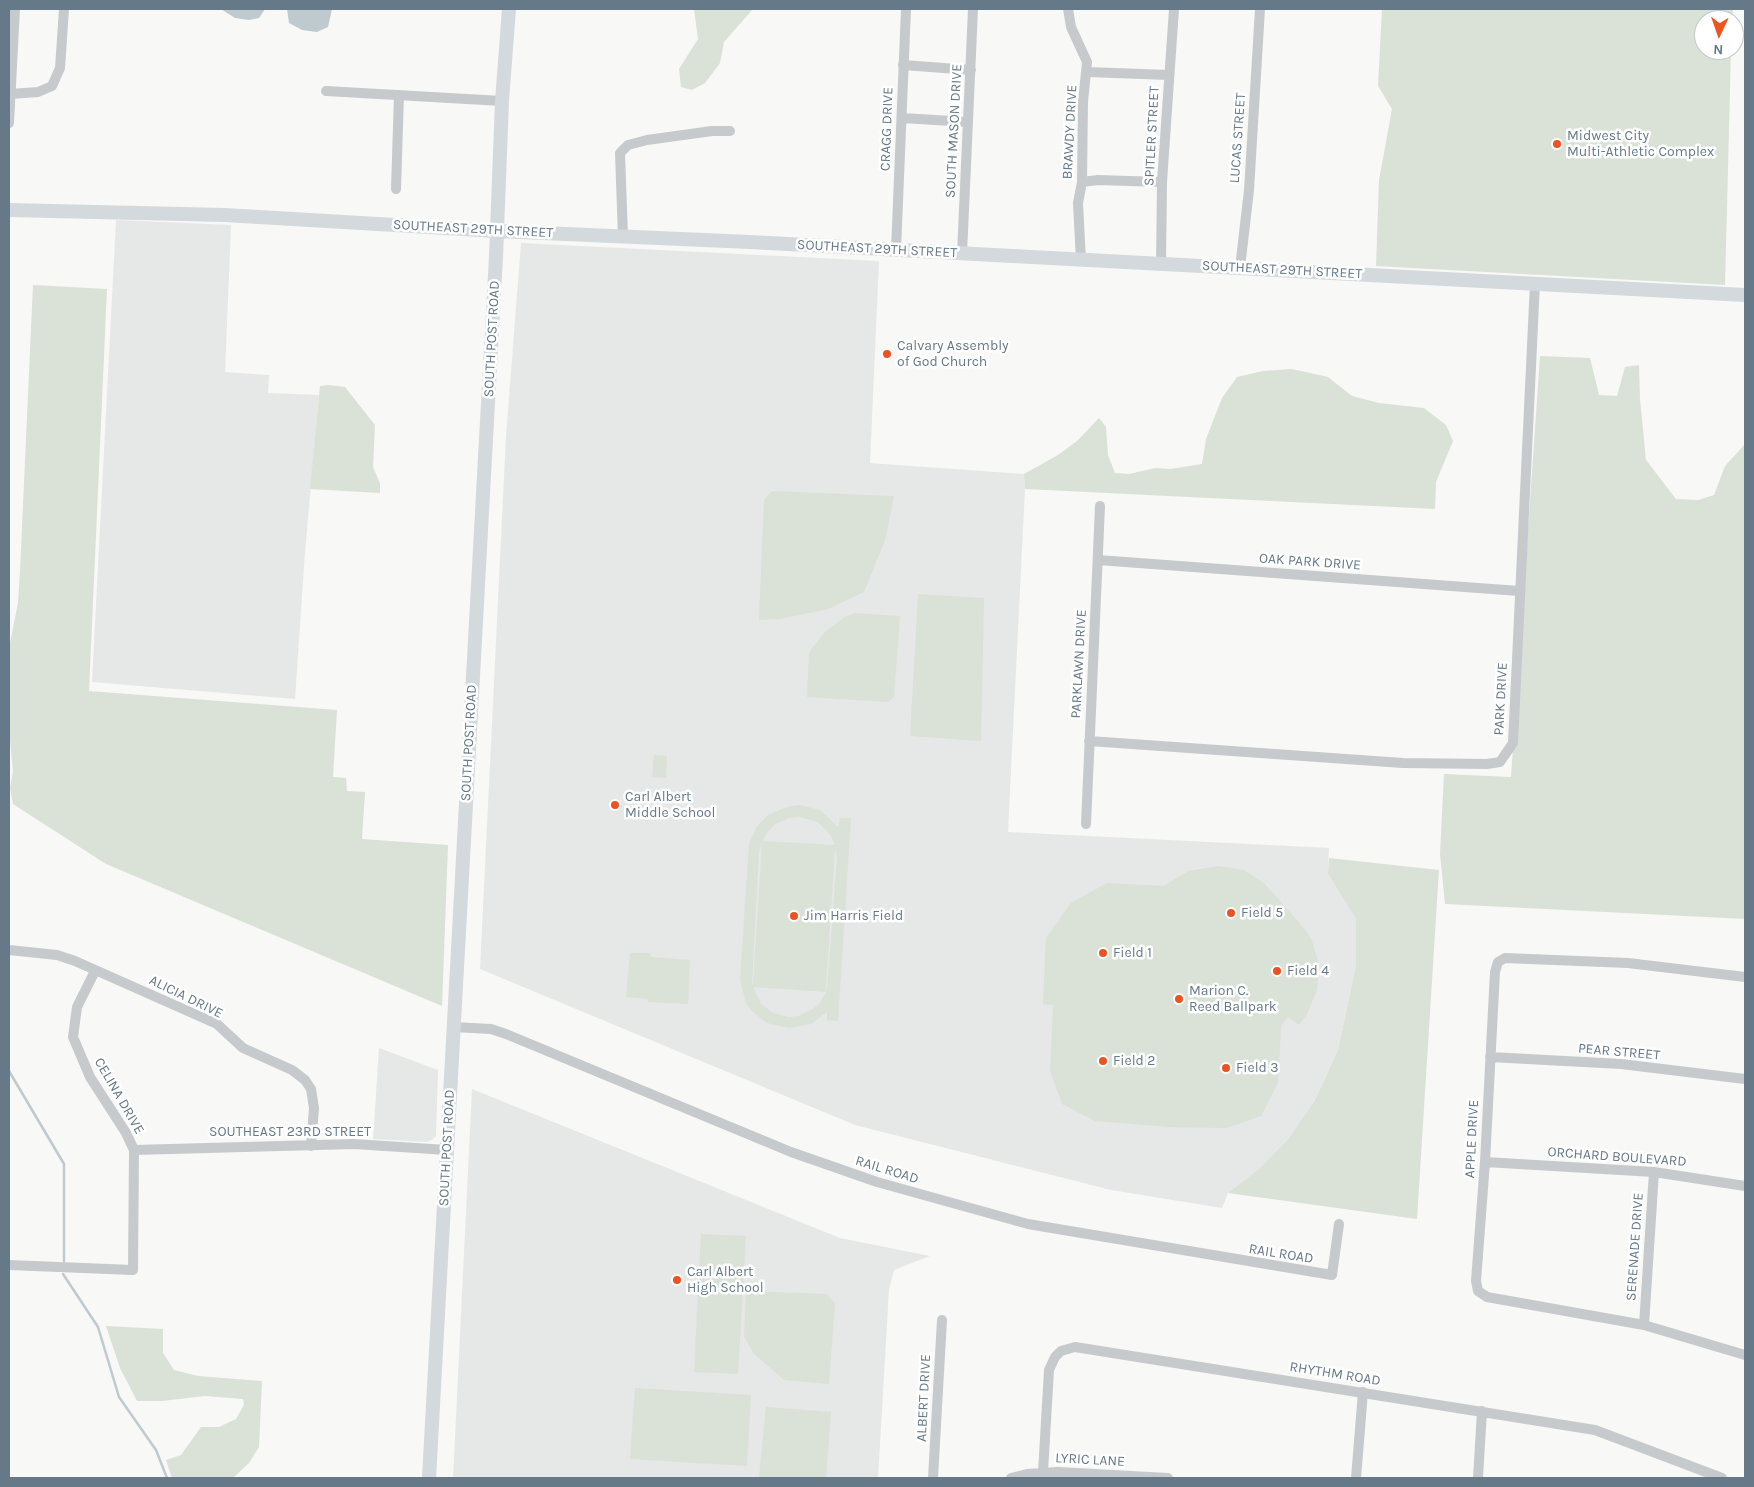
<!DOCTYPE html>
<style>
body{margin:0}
#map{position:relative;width:1754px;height:1487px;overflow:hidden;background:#f8f8f6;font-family:Karla,sans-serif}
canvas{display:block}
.frame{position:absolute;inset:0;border:10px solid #667988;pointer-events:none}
.north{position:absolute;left:1694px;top:10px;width:50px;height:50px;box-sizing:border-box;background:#fff;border:1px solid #c2c9cf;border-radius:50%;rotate:183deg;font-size:14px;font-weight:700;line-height:20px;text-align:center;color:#667988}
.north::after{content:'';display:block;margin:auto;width:18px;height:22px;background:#ed5221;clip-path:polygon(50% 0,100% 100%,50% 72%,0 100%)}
</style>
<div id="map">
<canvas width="1754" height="1487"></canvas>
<div class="frame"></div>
<div class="north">N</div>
</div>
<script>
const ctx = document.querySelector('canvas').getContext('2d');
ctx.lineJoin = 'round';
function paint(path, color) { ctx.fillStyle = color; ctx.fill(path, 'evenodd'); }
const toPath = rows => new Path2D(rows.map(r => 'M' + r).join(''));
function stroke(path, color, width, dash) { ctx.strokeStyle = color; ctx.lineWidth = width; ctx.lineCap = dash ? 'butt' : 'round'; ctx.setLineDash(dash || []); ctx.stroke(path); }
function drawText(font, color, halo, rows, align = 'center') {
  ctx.font = font + ' Karla,sans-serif'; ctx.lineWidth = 5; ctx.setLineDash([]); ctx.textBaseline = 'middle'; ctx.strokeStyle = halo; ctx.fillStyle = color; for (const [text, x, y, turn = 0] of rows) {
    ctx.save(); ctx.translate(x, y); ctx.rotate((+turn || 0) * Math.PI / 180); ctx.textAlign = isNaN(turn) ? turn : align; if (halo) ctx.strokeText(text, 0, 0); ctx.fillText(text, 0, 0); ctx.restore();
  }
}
const built = toPath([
 [116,220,231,225,225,372,269,375,268,393,319,395,305,552,295,699,92,682],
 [521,243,879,261,870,463,1024,474,1025,489,1008,832,1329,848,1328,874,1356,919,1356,965,1338,1050,1315,1100,1288,1139,1261,1167,1228,1193,1222,1208,1111,1190,855,1125,480,969,506,436],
 [379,1048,438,1070,436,1136,432,1140,426,1142,373,1139],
 [472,1089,840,1238,930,1256,894,1270,889,1290,878,1478,453,1478]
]);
const green = toPath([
 [694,9,753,9,724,42,720,63,705,83,692,90,681,87,679,69,698,39],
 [1382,9,1733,9,1732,20,1704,20,1704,50,1731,50,1725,285,1376,266,1379,180,1392,109,1378,86],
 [33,285,107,289,89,691,337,710,333,777,346,778,347,791,365,792,362,839,448,845,442,1006,106,864,13,804,10,788,13,771,9,730,9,648,18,603,20,571],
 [1540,356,1590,358,1599,395,1617,396,1625,367,1639,365,1640,399,1646,460,1676,499,1698,500,1714,495,1725,466,1745,444,1745,919,1445,904,1440,854,1444,774,1511,777],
 [1292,369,1328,377,1352,396,1379,403,1424,408,1446,425,1453,441,1436,482,1435,509,1025,489,1024,474,1058,455,1077,441,1099,418,1106,427,1108,455,1115,473,1129,474,1155,468,1170,469,1202,464,1206,439,1222,398,1237,377,1263,371],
 [329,385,345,387,375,425,373,467,380,483,380,493,310,489,320,386],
 [772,491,894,496,885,540,864,592,828,609,780,619,759,620,764,500],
 [918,594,984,598,981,741,910,736],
 [855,613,900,616,894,697,888,702,807,697,809,654,812,648,826,631,845,617],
 [654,755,667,756,666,778,652,777],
 [799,805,820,810,838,827,840,818,851,818,838,1021,827,1020,827,1012,811,1024,789,1028,767,1023,753,1012,746,1003,740,980,749,844,756,828,768,815,787,807],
 [799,817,815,821,821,825,831,836,835,845,763,841,766,834,775,824,789,818],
 [762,843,753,984,752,984,759,852],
 [835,849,837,857,827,990,826,989],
 [753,987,826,992,820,1003,813,1009,798,1016,789,1017,773,1013,761,1004],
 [1329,858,1439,870,1417,1219,1228,1193,1261,1167,1288,1139,1315,1100,1338,1050,1356,965,1356,919,1328,874],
 [1218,866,1244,870,1265,884,1308,933,1312,941,1319,965,1317,990,1307,1014,1299,1025,1288,1017,1281,1026,1278,1083,1261,1116,1226,1128,1170,1127,1095,1121,1062,1104,1050,1071,1053,1005,1043,1004,1046,938,1071,903,1107,883,1164,886,1188,871],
 [630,953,650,953,651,957,690,960,688,1004,648,1002,648,999,626,997],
 [701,1234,746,1236,738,1374,694,1372],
 [746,1291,827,1294,835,1304,829,1384,784,1380,753,1353,744,1336],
 [106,1326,163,1329,163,1353,174,1370,198,1376,262,1381,259,1447,249,1463,233,1478,172,1478,166,1460,181,1455,201,1427,219,1427,236,1419,244,1405,243,1399,205,1396,162,1401,137,1401,120,1368],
 [635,1388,751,1395,747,1466,630,1459],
 [766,1407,831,1412,826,1478,759,1478]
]);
const water = toPath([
 [221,9,265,9,259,18,249,20,235,18],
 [287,9,332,9,328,27,317,32,302,30,289,23]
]);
const stream = toPath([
 [9,1071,64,1164,64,1261],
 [63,1274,98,1327,119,1397,156,1450,167,1478]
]);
const street = toPath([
 [1068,9,1071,27,1087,62,1083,102,1082,182,1078,203,1081,261],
 [903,65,971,70],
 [1087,72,1169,75],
 [326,91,502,101],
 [10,94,38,92,52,86,60,68,64,9],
 [902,118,968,122],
 [9,123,15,9],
 [1082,182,1098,180,1162,182],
 [396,189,399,95],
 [623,237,620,153,628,145,647,140,712,131,730,131],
 [896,250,906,9],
 [962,254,973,9],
 [1161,265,1162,182,1174,9],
 [1240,268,1249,190,1260,9],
 [1098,560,1519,591],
 [1089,741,1403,763,1487,764,1500,762,1513,743,1535,283],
 [1086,824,1100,506],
 [9,950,57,955,75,961,217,1024,243,1048,292,1070,305,1080,311,1089,314,1108,311,1146],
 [1745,977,1628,963,1505,958,1498,962,1495,972,1485,1162,1476,1281,1478,1291,1487,1297,1644,1325,1745,1355],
 [453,1027,491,1029,506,1034,791,1152,877,1182,1028,1224,1332,1275,1339,1224],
 [1490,1057,1621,1064,1745,1079],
 [134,1150,354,1144,447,1150],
 [1485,1162,1654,1172,1745,1186],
 [9,1265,133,1270,134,1150,126,1133,90,1077,73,1037,77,1007,95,971],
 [1644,1325,1654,1172],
 [1043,1472,1049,1370,1055,1357,1061,1351,1075,1347,1595,1430,1722,1478],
 [933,1478,942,1320],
 [1011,1478,1027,1474,1058,1472,1168,1478],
 [1356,1478,1363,1392],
 [1478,1478,1482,1411]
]);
const secondary = toPath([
 [9,210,225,215,497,231,750,242,1745,295],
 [429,1478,496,257,502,101,509,9]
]);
const markers = [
 [1557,144,5,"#ed5221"],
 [887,354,5,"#ed5221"],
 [615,805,5,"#ed5221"],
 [1231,913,5,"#ed5221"],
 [794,916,5,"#ed5221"],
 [1103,953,5,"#ed5221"],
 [1277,971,5,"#ed5221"],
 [1179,999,5,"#ed5221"],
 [1103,1061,5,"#ed5221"],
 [1226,1068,5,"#ed5221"],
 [677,1280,5,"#ed5221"]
];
const streetNames = [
 ["CRAGG DRIVE",887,129,-88],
 ["SOUTH MASON DRIVE",954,131,-87],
 ["BRAWDY DRIVE",1070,132,-87],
 ["SPITLER STREET",1152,136,-87],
 ["LUCAS STREET",1238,138,-86],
 ["SOUTHEAST 29TH STREET",473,229,3],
 ["SOUTHEAST 29TH STREET",877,249,3],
 ["SOUTHEAST 29TH STREET",1282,270,3],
 ["SOUTH POST ROAD",492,339,-87],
 ["OAK PARK DRIVE",1310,562,4],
 ["PARKLAWN DRIVE",1079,664,-87],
 ["PARK DRIVE",1501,699,-87],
 ["SOUTH POST ROAD",469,743,-87],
 ["ALICIA DRIVE",186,997,26],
 ["PEAR STREET",1619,1052,5],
 ["CELINA DRIVE",119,1096,60],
 ["SOUTHEAST 23RD STREET",290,1132],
 ["APPLE DRIVE",1472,1139,-87],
 ["SOUTH POST ROAD",447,1148,-87],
 ["ORCHARD BOULEVARD",1617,1157,4],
 ["RAIL ROAD",887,1170,17],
 ["SERENADE DRIVE",1635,1247,-86],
 ["RAIL ROAD",1281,1254,9],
 ["RHYTHM ROAD",1335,1374,9],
 ["ALBERT DRIVE",924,1398,-87],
 ["LYRIC LANE",1090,1460,3]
];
const poiNames = [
 ["Midwest City",1567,136],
 ["Multi-Athletic Complex",1567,152],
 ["Calvary Assembly",897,346],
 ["of God Church",897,362],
 ["Carl Albert",625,797],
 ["Middle School",625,813],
 ["Field 5",1241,913],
 ["Jim Harris Field",804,916],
 ["Field 1",1113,953],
 ["Field 4",1287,971],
 ["Marion C.",1189,991],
 ["Reed Ballpark",1189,1007],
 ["Field 2",1113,1061],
 ["Field 3",1236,1068],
 ["Carl Albert",687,1272],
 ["High School",687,1288]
];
paint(built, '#e6e7e7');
paint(green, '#dae1d6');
paint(water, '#becace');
stroke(stream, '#becace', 2.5);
stroke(street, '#c6cacd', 10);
stroke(secondary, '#d4d9de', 14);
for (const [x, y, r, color] of markers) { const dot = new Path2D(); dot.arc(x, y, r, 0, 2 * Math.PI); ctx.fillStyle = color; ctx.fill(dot); stroke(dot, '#fff', 2); }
drawText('14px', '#667988', '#fff', streetNames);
drawText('14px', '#667988', '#fff', poiNames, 'left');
</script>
